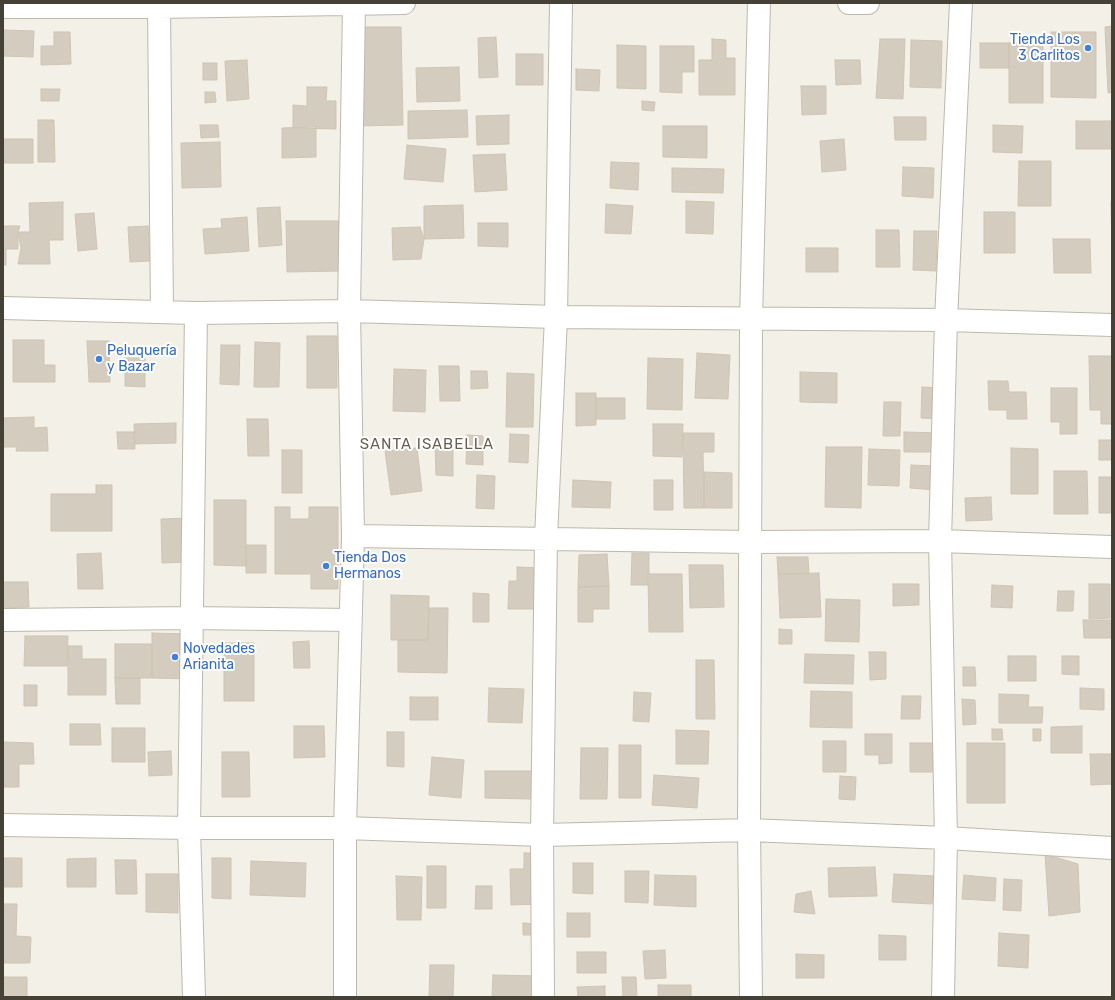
<!DOCTYPE html>
<meta charset="utf-8">
<style>
body{margin:0}
#map{position:relative;width:1115px;height:1000px;overflow:hidden;background:#f3f0e8;font-family:Rubik,sans-serif}
canvas{display:block}
.frame{position:absolute;inset:0;border:4px solid #464137;pointer-events:none}
</style>
<div id="map">
<canvas width="1115" height="1000"></canvas>
<div class="frame"></div>
</div>
<script>
const ctx = document.querySelector('canvas').getContext('2d');
ctx.lineJoin = 'round';
function paint(path, color) { ctx.fillStyle = color; ctx.fill(path, 'evenodd'); }
const toPath = rows => new Path2D(rows.map(r => 'M' + r).join(''));
function stroke(path, color, width, dash) { ctx.strokeStyle = color; ctx.lineWidth = width; ctx.lineCap = dash ? 'butt' : 'round'; ctx.setLineDash(dash || []); ctx.stroke(path); }
function drawText(font, color, halo, rows, align = 'center') {
  ctx.font = font + ' Rubik,sans-serif'; ctx.lineWidth = 4; ctx.setLineDash([]); ctx.textBaseline = 'middle'; ctx.strokeStyle = halo; ctx.fillStyle = color; for (const [text, x, y, turn = 0] of rows) {
    ctx.save(); ctx.translate(x, y); ctx.rotate((+turn || 0) * Math.PI / 180); ctx.textAlign = isNaN(turn) ? turn : align; if (halo) ctx.strokeText(text, 0, 0); ctx.fillText(text, 0, 0); ctx.restore();
  }
}
const building = toPath([
 [1112,26,1112,92,1108,93,1105,27,1112,26],
 [357,27,401,27,403,125,359,126,357,27],
 [4,30,34,31,33,57,3,56,4,30],
 [54,32,70,32,71,64,41,65,41,46,54,46,54,32],
 [1051,32,1096,32,1096,98,1051,97,1051,32],
 [496,37,498,77,479,78,478,38,496,37],
 [712,39,726,40,726,58,735,58,735,95,699,95,699,60,712,60,712,39],
 [880,39,905,39,903,99,876,98,880,39],
 [911,40,942,41,941,88,910,87,911,40],
 [980,43,1009,43,1009,68,980,68,980,43],
 [1009,43,1043,43,1043,103,1009,103,1009,43],
 [617,45,646,46,646,89,617,88,617,45],
 [660,46,694,46,694,72,682,72,682,93,660,92,660,46],
 [516,54,543,54,543,85,516,85,516,54],
 [247,60,249,99,227,101,225,61,247,60],
 [835,60,860,60,861,84,836,85,835,60],
 [203,63,217,63,217,80,203,80,203,63],
 [459,67,460,101,417,102,416,68,459,67],
 [576,69,600,70,599,91,576,90,576,69],
 [801,86,826,86,826,114,802,115,801,86],
 [307,87,327,87,326,101,336,101,336,129,293,128,293,105,307,106,307,87],
 [41,89,60,89,59,101,41,101,41,89],
 [205,92,215,92,216,102,205,103,205,92],
 [642,101,655,102,654,111,642,110,642,101],
 [467,110,468,137,408,139,408,111,467,110],
 [509,115,509,144,477,145,476,116,509,115],
 [894,117,926,117,926,140,895,140,894,117],
 [38,120,54,120,55,162,38,162,38,120],
 [1076,121,1112,121,1112,149,1076,149,1076,121],
 [200,125,218,125,219,137,201,138,200,125],
 [993,125,1023,126,1022,153,993,152,993,125],
 [663,126,707,126,707,158,663,157,663,126],
 [316,127,316,157,282,158,282,128,316,127],
 [3,139,33,139,33,163,3,163,3,139],
 [844,139,846,170,822,172,820,141,844,139],
 [220,142,221,187,182,188,181,143,220,142],
 [407,145,446,149,443,182,404,179,407,145],
 [505,154,507,190,475,192,473,155,505,154],
 [1019,161,1051,161,1051,206,1018,206,1019,161],
 [611,162,639,163,638,190,610,188,611,162],
 [903,167,934,168,933,198,902,196,903,167],
 [672,168,724,169,723,193,672,192,672,168],
 [686,201,714,202,713,234,686,233,686,201],
 [63,202,63,240,49,240,50,264,18,264,21,248,18,232,30,232,29,203,63,202],
 [1111,202,1112,202,1112,250,1111,202],
 [606,204,633,206,631,234,605,233,606,204],
 [463,205,464,238,424,239,424,206,463,205],
 [280,207,282,245,259,247,257,208,280,207],
 [984,212,1015,212,1015,253,984,253,984,212],
 [94,213,97,249,78,251,75,214,94,213],
 [247,217,249,251,205,254,203,229,222,228,221,219,247,217],
 [286,221,339,221,340,271,287,272,286,221],
 [478,223,508,223,508,247,478,246,478,223],
 [3,226,20,226,18,232,18,249,6,249,6,265,3,265,3,226],
 [148,226,150,261,130,262,128,227,148,226],
 [420,227,424,239,421,259,393,260,392,228,420,227],
 [876,230,899,230,900,267,876,267,876,230],
 [914,231,937,231,936,271,913,270,914,231],
 [1053,239,1090,239,1091,273,1054,273,1053,239],
 [806,248,838,248,838,272,806,272,806,248],
 [307,336,337,336,337,388,307,388,307,336],
 [13,340,44,340,44,365,55,365,55,382,13,382,13,340],
 [87,341,109,341,110,382,89,382,87,341],
 [255,342,280,343,279,387,254,387,255,342],
 [221,345,240,345,239,385,220,384,221,345],
 [697,353,730,355,728,399,695,398,697,353],
 [1089,356,1112,356,1112,424,1101,424,1101,410,1090,410,1089,356],
 [125,358,145,358,145,387,125,386,125,358],
 [648,358,683,359,682,410,647,409,648,358],
 [439,366,459,366,460,401,440,401,439,366],
 [394,369,426,370,425,412,393,411,394,369],
 [471,371,487,371,488,388,471,389,471,371],
 [800,372,837,373,837,403,800,402,800,372],
 [507,373,534,374,533,427,506,427,507,373],
 [988,381,1008,381,1009,392,1026,392,1027,419,1007,419,1007,410,989,410,988,381],
 [922,387,942,388,942,419,921,418,922,387],
 [1051,388,1077,388,1077,434,1060,434,1060,422,1051,422,1051,388],
 [576,393,596,393,596,425,576,426,576,393],
 [596,398,625,398,625,419,596,419,596,398],
 [884,402,901,402,900,436,883,436,884,402],
 [34,417,34,428,47,427,48,451,16,451,17,447,4,447,3,418,34,417],
 [247,419,268,419,269,456,248,456,247,419],
 [176,423,176,443,135,444,134,424,176,423],
 [653,424,683,424,682,457,653,456,653,424],
 [117,432,134,432,135,449,118,449,117,432],
 [904,432,942,433,942,452,904,452,904,432],
 [683,433,714,433,714,452,703,452,704,508,684,508,683,433],
 [510,434,529,435,528,463,509,462,510,434],
 [467,435,483,436,483,465,466,464,467,435],
 [1099,440,1112,440,1112,460,1099,460,1099,440],
 [435,447,453,447,453,476,436,475,435,447],
 [826,447,862,447,861,508,825,507,826,447],
 [417,448,422,491,391,495,385,451,417,448],
 [1011,448,1038,449,1038,494,1011,494,1011,448],
 [869,449,900,450,899,486,868,485,869,449],
 [282,450,302,450,302,493,282,493,282,450],
 [911,465,936,466,935,490,910,488,911,465],
 [1054,471,1087,471,1088,514,1054,514,1054,471],
 [704,472,732,473,732,508,704,508,704,472],
 [477,475,495,476,494,509,476,508,477,475],
 [1099,477,1112,477,1112,513,1099,513,1099,477],
 [573,480,611,482,610,508,572,507,573,480],
 [654,480,673,480,673,510,654,510,654,480],
 [96,485,112,485,112,531,51,531,51,494,96,494,96,485],
 [991,497,992,520,966,521,965,498,991,497],
 [214,500,246,500,246,566,214,565,214,500],
 [275,507,290,507,290,519,309,519,309,507,338,507,338,589,311,589,311,574,275,574,275,507],
 [188,518,189,562,162,563,161,519,188,518],
 [246,545,266,545,266,573,246,573,246,545],
 [101,553,103,589,78,589,77,554,101,553],
 [632,553,649,553,649,585,631,585,632,553],
 [607,554,609,586,578,587,579,555,607,554],
 [777,557,808,557,809,574,778,574,777,557],
 [689,565,723,565,724,607,690,608,689,565],
 [517,567,544,568,544,609,508,609,509,581,517,581,517,567],
 [819,573,821,617,780,618,778,574,819,573],
 [648,574,682,574,683,632,649,632,648,574],
 [3,582,28,582,29,607,3,608,3,582],
 [893,584,919,584,919,605,893,606,893,584],
 [1089,584,1110,584,1110,618,1089,619,1089,584],
 [992,585,1013,586,1012,608,991,607,992,585],
 [609,586,609,609,593,609,593,622,578,622,578,587,609,586],
 [1058,591,1074,591,1073,611,1057,611,1058,591],
 [473,593,489,594,489,622,473,622,473,593],
 [391,595,429,596,428,640,391,640,391,595],
 [826,599,860,600,859,642,825,641,826,599],
 [429,608,448,608,447,673,398,672,398,640,428,640,429,608],
 [1083,620,1112,620,1112,638,1084,638,1083,620],
 [779,629,792,630,792,644,779,644,779,629],
 [152,633,188,634,188,679,152,678,152,633],
 [25,636,68,636,67,666,24,666,25,636],
 [309,641,310,668,294,668,293,642,309,641],
 [224,643,254,643,254,701,224,701,224,643],
 [115,644,152,644,152,678,115,678,115,644],
 [68,646,82,646,82,659,106,659,106,695,68,695,68,646],
 [869,652,886,652,886,679,870,680,869,652],
 [805,654,854,655,853,684,804,683,805,654],
 [1008,656,1036,656,1036,681,1008,681,1008,656],
 [1062,656,1079,656,1079,675,1062,674,1062,656],
 [696,660,714,660,715,719,696,719,696,660],
 [963,667,975,667,976,686,963,686,963,667],
 [115,678,140,678,140,704,116,704,115,678],
 [24,685,37,685,37,706,24,706,24,685],
 [489,688,524,689,522,723,488,722,489,688],
 [1080,688,1104,689,1104,710,1080,709,1080,688],
 [811,691,852,692,852,728,810,727,811,691],
 [634,692,651,693,649,722,633,721,634,692],
 [999,694,1029,695,1028,707,1043,707,1042,723,999,723,999,694],
 [902,696,921,696,920,719,901,719,902,696],
 [410,697,438,697,438,720,410,720,410,697],
 [962,699,975,700,976,724,963,725,962,699],
 [70,724,100,724,101,745,70,745,70,724],
 [294,726,324,726,325,757,294,758,294,726],
 [1082,726,1082,753,1051,753,1051,727,1082,726],
 [112,728,145,728,145,762,112,762,112,728],
 [992,729,1002,729,1003,740,992,740,992,729],
 [1033,729,1041,729,1041,741,1033,741,1033,729],
 [676,730,709,731,708,764,676,764,676,730],
 [387,732,404,732,404,767,387,766,387,732],
 [865,734,892,734,892,763,879,764,879,755,865,755,865,734],
 [823,741,846,741,846,772,823,772,823,741],
 [3,742,33,743,34,764,19,764,19,787,3,787,3,742],
 [910,743,934,743,934,772,910,772,910,743],
 [967,743,1005,743,1005,803,967,803,967,743],
 [619,745,641,745,641,798,619,798,619,745],
 [581,748,608,748,607,799,580,799,581,748],
 [171,751,172,775,149,776,148,752,171,751],
 [222,752,249,752,250,797,222,797,222,752],
 [1090,754,1112,754,1112,784,1091,785,1090,754],
 [432,757,464,760,461,798,429,795,432,757],
 [485,771,532,771,531,799,485,798,485,771],
 [654,775,699,778,697,808,652,805,654,775],
 [840,776,856,777,855,800,839,799,840,776],
 [524,853,539,853,540,904,511,905,510,869,524,869,524,853],
 [1045,854,1078,864,1080,912,1049,916,1045,854],
 [3,858,22,858,22,887,3,887,3,858],
 [96,858,96,887,67,887,67,859,96,858],
 [212,858,231,858,231,899,212,898,212,858],
 [115,860,136,860,137,894,116,894,115,860],
 [251,861,306,863,305,897,250,895,251,861],
 [573,863,593,863,593,894,573,893,573,863],
 [427,866,446,866,446,908,427,908,427,866],
 [875,867,877,896,829,897,828,868,875,867],
 [625,871,649,871,648,903,625,902,625,871],
 [146,874,178,874,178,913,146,912,146,874],
 [894,874,934,876,932,904,892,902,894,874],
 [655,875,696,876,696,907,654,905,655,875],
 [964,875,996,878,995,901,962,899,964,875],
 [396,876,422,877,421,920,397,920,396,876],
 [1004,879,1022,880,1021,911,1003,910,1004,879],
 [476,886,492,886,492,909,475,909,476,886],
 [811,891,815,914,794,912,796,894,811,891],
 [3,904,17,904,16,936,31,937,30,963,3,963,3,904],
 [567,913,590,913,590,937,567,937,567,913],
 [523,923,536,924,536,935,523,935,523,923],
 [999,933,1029,935,1028,968,998,966,999,933],
 [879,935,906,936,906,960,879,960,879,935],
 [665,950,666,978,645,979,643,951,665,950],
 [577,952,606,952,606,973,577,973,577,952],
 [796,954,824,955,824,978,796,978,796,954],
 [430,965,454,965,453,997,429,997,430,965],
 [493,975,539,976,539,997,492,997,493,975],
 [3,977,27,977,27,997,3,997,3,977],
 [622,977,636,977,637,997,623,997,622,977],
 [658,985,691,985,691,997,658,997,658,985],
 [605,986,605,997,578,997,577,987,605,986]
]);
const minor = toPath([
 [849,3,868,3],
 [3,7,159,7,404,3],
 [159,7,162,312],
 [3,308,196,313,349,311,556,317,946,320,1112,325],
 [353,536,749,542,940,541,1112,547],
 [3,620,190,618,350,620],
 [3,825,189,828,345,828,542,835,749,830,946,838,1112,848],
 [194,997,189,828,196,313],
 [345,997,345,828,353,536,349,311,354,4],
 [543,997,542,835,546,538,556,317,561,3],
 [751,997,749,830,751,320,759,3],
 [943,997,946,838,940,541,946,320,961,3]
]);
const markers = [
 [1088,48,4,"#3f7fe0"],
 [99,359,4,"#3f7fe0"],
 [326,566,4,"#3f7fe0"],
 [175,657,4,"#3f7fe0"]
];
const shopNames = [
 ["Tienda Los",1080,40,"right"],
 ["3 Carlitos",1080,56,"right"],
 ["Peluquería",107,351],
 ["y Bazar",107,367],
 ["Tienda Dos",334,558],
 ["Hermanos",334,574],
 ["Novedades",183,649],
 ["Arianita",183,665]
];
const neighbourhoodNames = [
 ["SANTA ISABELLA",427,445]
];
paint(building, '#d4ccbe');
stroke(building, '#cfc4b1', 1);
stroke(minor, '#beb8ab', 24);
stroke(minor, '#fff', 22);
for (const [x, y, r, color] of markers) { const dot = new Path2D(); dot.arc(x, y, r, 0, 2 * Math.PI); ctx.fillStyle = color; ctx.fill(dot); stroke(dot, '#fff', 1.5); }
drawText('14px', '#366cbe', '#fff', shopNames, 'left');
ctx.letterSpacing = '1px';
drawText('15px', '#685f4f', '#fff', neighbourhoodNames);
ctx.letterSpacing = '0px';
</script>
